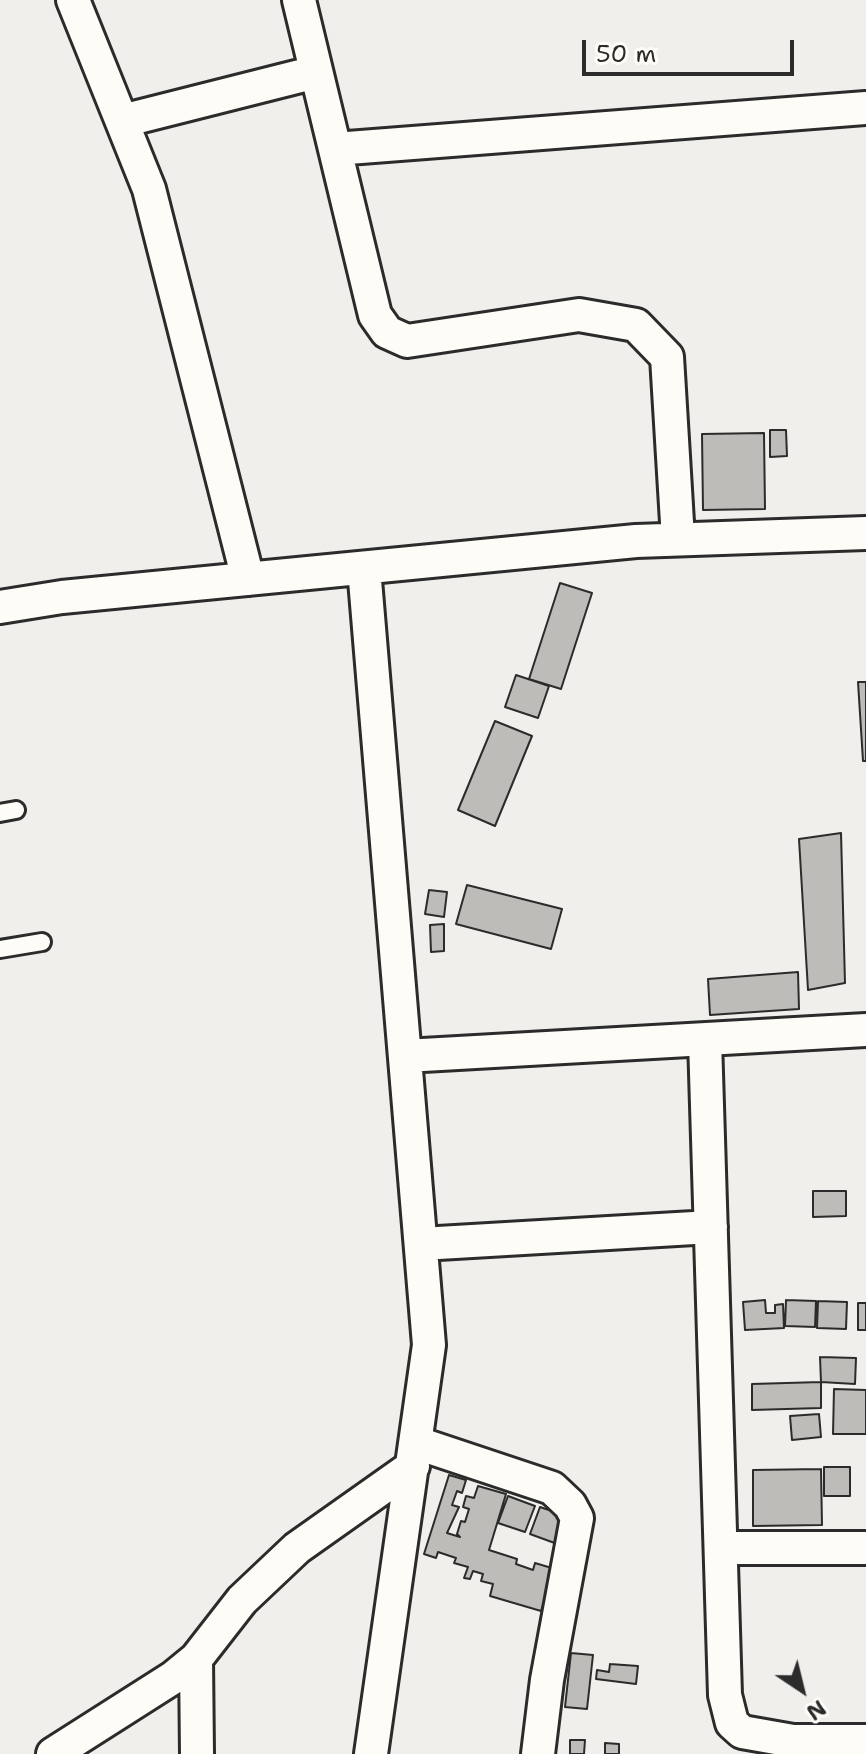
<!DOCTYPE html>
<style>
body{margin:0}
#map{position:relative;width:866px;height:1754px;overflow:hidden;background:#f0efeb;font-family:"Shantell Sans",sans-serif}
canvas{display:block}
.north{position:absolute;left:762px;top:1650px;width:80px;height:80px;-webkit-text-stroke:6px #fdfcf7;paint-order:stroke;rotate:145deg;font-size:22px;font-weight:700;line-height:32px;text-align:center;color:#2b2b2b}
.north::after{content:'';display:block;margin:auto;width:28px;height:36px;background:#2b2b2b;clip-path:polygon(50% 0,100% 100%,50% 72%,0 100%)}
.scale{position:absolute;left:582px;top:40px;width:212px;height:36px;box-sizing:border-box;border:4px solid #2b2b2b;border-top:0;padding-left:10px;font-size:24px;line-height:28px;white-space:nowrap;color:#2b2b2b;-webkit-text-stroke:6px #fdfcf7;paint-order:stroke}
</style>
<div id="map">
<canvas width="866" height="1754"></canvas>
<div class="north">N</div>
<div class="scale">50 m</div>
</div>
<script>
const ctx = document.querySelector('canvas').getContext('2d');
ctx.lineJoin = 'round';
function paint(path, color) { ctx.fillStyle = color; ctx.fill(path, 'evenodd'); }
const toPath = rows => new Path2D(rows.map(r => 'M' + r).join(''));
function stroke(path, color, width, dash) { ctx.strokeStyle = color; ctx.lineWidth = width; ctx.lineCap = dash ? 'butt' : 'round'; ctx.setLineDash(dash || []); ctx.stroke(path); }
const building = toPath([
 [770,430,786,430,787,456,770,457,770,430],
 [764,433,765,509,703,510,702,434,764,433],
 [560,583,592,593,561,689,529,679,560,583],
 [516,675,549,686,538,718,505,707,516,675],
 [858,682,866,682,866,761,863,761,858,682],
 [495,721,532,736,495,826,458,810,495,721],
 [841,833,845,983,808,990,799,839,841,833],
 [467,885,562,909,551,949,456,924,467,885],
 [429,890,447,892,444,917,425,914,429,890],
 [444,924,444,951,431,952,430,925,444,924],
 [798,972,799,1009,710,1015,708,979,798,972],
 [813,1191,846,1191,846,1216,813,1217,813,1191],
 [765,1300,766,1313,775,1313,775,1305,783,1304,784,1328,745,1330,743,1302,765,1300],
 [786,1300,816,1301,815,1327,785,1326,786,1300],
 [818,1301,847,1302,846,1329,817,1328,818,1301],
 [858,1303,866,1303,866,1330,858,1330,858,1303],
 [820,1357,856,1358,855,1384,821,1382,820,1357],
 [821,1382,821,1408,752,1410,752,1384,821,1382],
 [834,1389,866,1390,866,1434,833,1434,834,1389],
 [819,1414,821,1437,792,1440,790,1416,819,1414],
 [824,1467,850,1467,850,1496,824,1496,824,1467],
 [821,1469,822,1525,753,1526,753,1470,821,1469],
 [449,1475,466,1480,462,1493,457,1491,452,1505,459,1507,447,1533,460,1537,457,1534,461,1521,465,1522,469,1509,463,1507,466,1496,474,1498,478,1486,506,1494,489,1550,517,1559,516,1564,533,1570,535,1563,555,1569,541,1611,490,1596,493,1584,481,1581,483,1574,473,1571,470,1579,464,1578,468,1567,454,1563,456,1558,438,1552,436,1558,424,1554,449,1475],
 [508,1496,535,1506,525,1532,498,1523,508,1496],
 [540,1507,570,1517,560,1545,530,1534,540,1507],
 [571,1653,593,1655,587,1709,565,1707,571,1653],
 [610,1664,638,1666,636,1684,596,1679,597,1670,609,1672,610,1664],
 [570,1740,585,1740,584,1754,570,1754,570,1740],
 [605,1743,619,1744,619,1754,605,1754,605,1743]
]);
const service = toPath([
 [0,813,16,810],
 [0,949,42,942]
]);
const minor = toPath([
 [73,0,149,189,248,579],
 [299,0,375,315,387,332,407,341,579,315,636,325,667,357,678,539],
 [122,121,316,72],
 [335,149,866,108],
 [364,568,429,1345,371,1754],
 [0,607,62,597,636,541,866,533],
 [705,1040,725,1695,732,1723,742,1732,793,1741,866,1741],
 [405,1056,866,1030],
 [421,1244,711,1227],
 [417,1443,552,1488,570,1505,577,1518,547,1680,538,1754],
 [721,1548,866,1548],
 [196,1659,197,1754],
 [53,1754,174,1677,196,1659,242,1600,297,1548,413,1466]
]);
paint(building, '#bdbcb8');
stroke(building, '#2b2b2b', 2);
stroke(service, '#2b2b2b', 22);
stroke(minor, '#2b2b2b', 38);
stroke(service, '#fdfcf7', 16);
stroke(minor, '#fdfcf7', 32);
</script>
